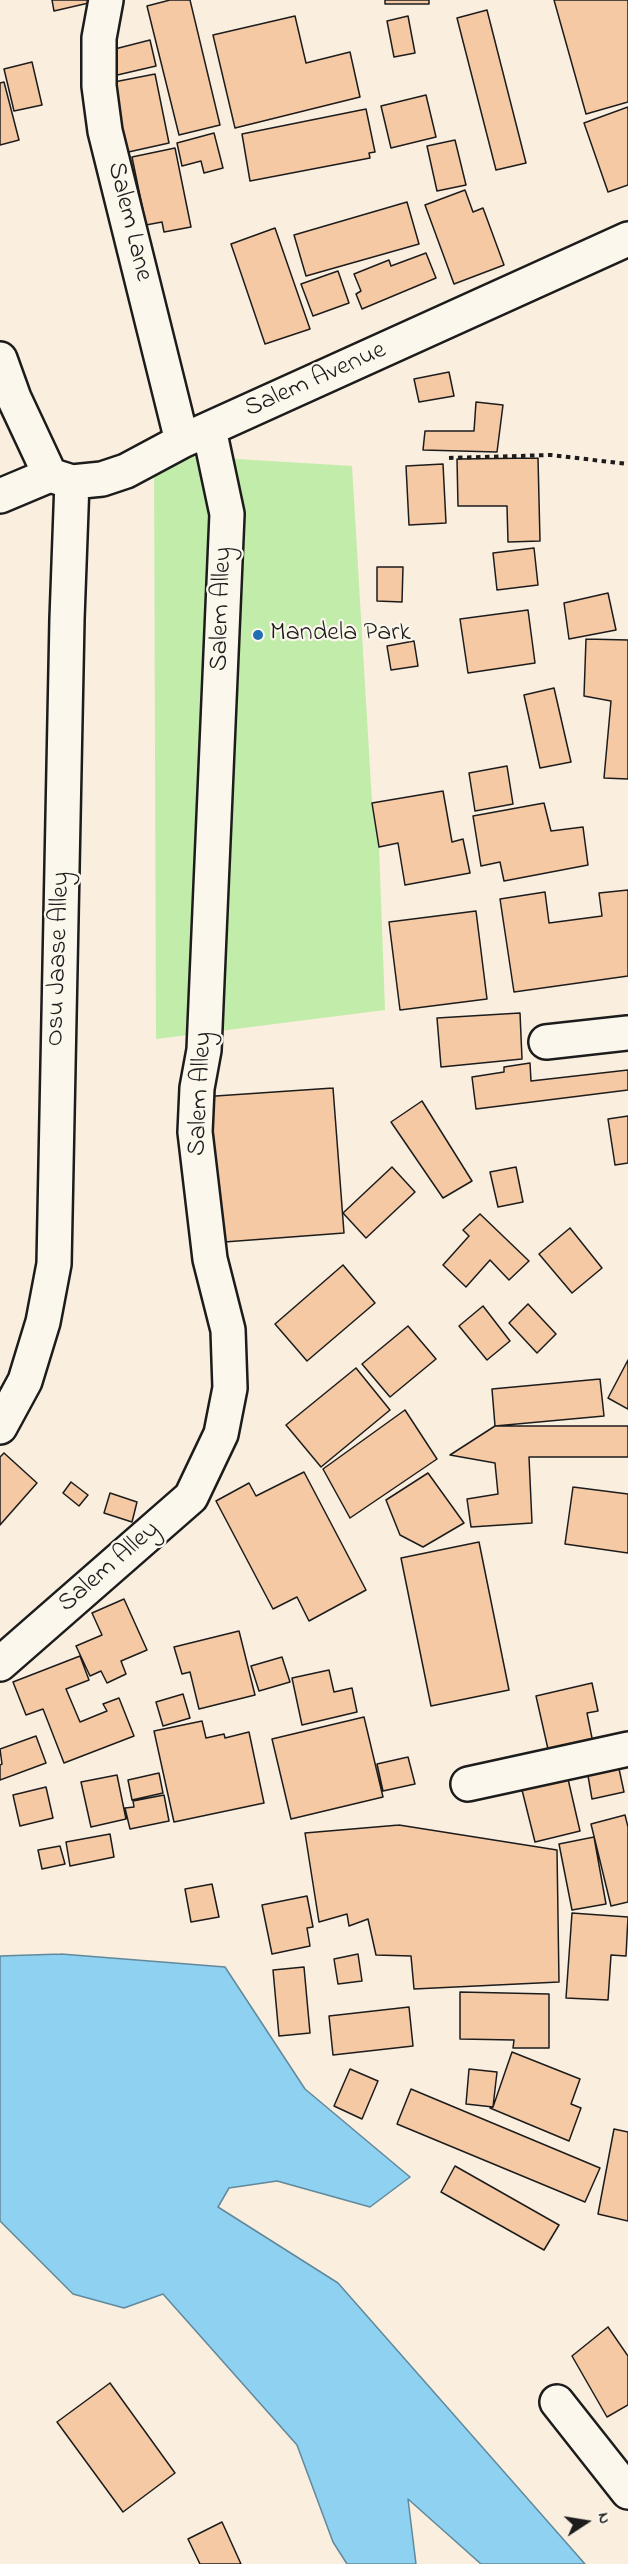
<!DOCTYPE html>
<style>
body{margin:0}
#map{position:relative;width:628px;height:2564px;overflow:hidden;background:#faeede;font-family:"Indie Flower",sans-serif}
canvas{display:block}
.north{position:absolute;left:556px;top:2492px;width:60px;height:60px;-webkit-text-stroke:4px #fbf7ec;paint-order:stroke;rotate:78deg;font-size:16px;font-weight:700;line-height:24px;text-align:center;color:#1c1c1c}
.north::after{content:'';display:block;margin:auto;width:21px;height:27px;background:#1c1c1c;clip-path:polygon(50% 0,100% 100%,50% 72%,0 100%)}
</style>
<div id="map">
<canvas width="628" height="2564"></canvas>
<div class="north">N</div>
</div>
<script>
const ctx = document.querySelector('canvas').getContext('2d');
ctx.lineJoin = 'round';
function paint(path, color) { ctx.fillStyle = color; ctx.fill(path, 'evenodd'); }
const toPath = rows => new Path2D(rows.map(r => 'M' + r).join(''));
function stroke(path, color, width, dash) { ctx.strokeStyle = color; ctx.lineWidth = width; ctx.lineCap = dash ? 'butt' : 'round'; ctx.setLineDash(dash || []); ctx.stroke(path); }
function drawText(font, color, halo, rows, align = 'center') {
  ctx.font = font + ' "Indie Flower",sans-serif'; ctx.lineWidth = 4.5; ctx.setLineDash([]); ctx.textBaseline = 'middle'; ctx.strokeStyle = halo; ctx.fillStyle = color; for (const [text, x, y, turn = 0] of rows) {
    ctx.save(); ctx.translate(x, y); ctx.rotate((+turn || 0) * Math.PI / 180); ctx.textAlign = isNaN(turn) ? turn : align; if (halo) ctx.strokeText(text, 0, 0); ctx.fillText(text, 0, 0); ctx.restore();
  }
}
const green = toPath([
 [154,454,352,466,372,803,379,847,385,1010,156,1039]
]);
const water = toPath([
 [61,1954,225,1967,305,2089,410,2177,370,2207,277,2181,229,2188,218,2207,338,2283,585,2564,481,2564,408,2499,416,2564,347,2564,333,2542,297,2445,163,2294,124,2308,73,2294,0,2221,0,1956,61,1954]
]);
const building = toPath([
 [52,0,93,0,93,2,54,11,52,0],
 [170,0,190,0,220,125,179,135,147,6,170,0],
 [385,0,429,0,429,4,385,4,385,0],
 [554,0,628,0,628,102,586,114,554,0],
 [487,10,526,163,496,170,457,18,487,10],
 [295,16,306,63,350,52,360,97,235,128,213,35,295,16],
 [408,16,415,53,394,57,387,21,408,16],
 [150,40,156,66,113,76,107,51,150,40],
 [32,62,42,105,14,111,4,69,32,62],
 [155,74,169,143,124,153,109,83,155,74],
 [4,82,19,140,0,145,0,83,4,82],
 [426,95,436,137,391,148,381,106,426,95],
 [628,107,628,185,608,192,584,123,628,107],
 [366,109,375,152,369,153,370,158,250,181,242,134,366,109],
 [214,133,223,168,204,173,201,161,182,166,177,143,214,133],
 [455,140,466,185,437,191,427,146,455,140],
 [175,148,191,227,164,232,162,222,146,225,132,157,175,148],
 [465,190,473,212,483,208,504,265,454,284,425,205,465,190],
 [407,202,419,244,306,276,294,235,407,202],
 [275,228,310,329,265,344,231,244,275,228],
 [426,253,436,278,362,309,356,294,361,291,354,274,389,260,391,266,426,253],
 [338,271,349,303,313,316,301,284,338,271],
 [449,372,454,396,419,402,414,379,449,372],
 [476,402,503,405,497,452,423,450,425,431,474,431,476,402],
 [538,458,540,541,508,542,507,506,458,506,457,459,538,458],
 [443,464,446,523,409,525,406,466,443,464],
 [534,548,538,585,497,590,493,553,534,548],
 [377,567,403,567,402,602,377,601,377,567],
 [608,593,616,630,569,639,564,603,608,593],
 [528,610,535,663,468,673,460,619,528,610],
 [586,639,628,640,628,779,604,778,611,701,584,696,586,639],
 [414,641,418,666,391,670,387,646,414,641],
 [554,688,571,762,540,768,524,695,554,688],
 [507,766,513,804,475,811,469,773,507,766],
 [443,791,452,842,463,839,470,873,405,885,398,843,379,847,372,803,443,791],
 [544,803,551,831,583,827,588,865,504,881,500,862,481,866,473,816,544,803],
 [628,890,628,976,514,992,500,899,545,892,549,923,602,916,599,893,628,890],
 [476,911,487,999,400,1010,389,922,476,911],
 [520,1013,522,1059,441,1067,437,1018,520,1013],
 [530,1063,531,1081,628,1070,628,1090,476,1109,472,1077,504,1072,504,1067,530,1063],
 [333,1088,344,1233,211,1243,201,1097,333,1088],
 [422,1101,472,1181,443,1198,391,1122,422,1101],
 [628,1116,628,1163,615,1165,608,1119,628,1116],
 [392,1167,415,1192,366,1238,343,1213,392,1167],
 [516,1167,523,1202,498,1207,490,1172,516,1167],
 [480,1214,529,1261,509,1280,490,1260,466,1287,443,1265,469,1236,463,1230,480,1214],
 [570,1228,602,1268,572,1293,539,1254,570,1228],
 [343,1265,375,1303,307,1361,275,1324,343,1265],
 [528,1304,556,1334,537,1353,509,1323,528,1304],
 [483,1306,510,1341,487,1360,459,1326,483,1306],
 [408,1326,436,1359,390,1397,362,1364,408,1326],
 [628,1360,628,1409,608,1398,628,1360],
 [356,1368,390,1410,321,1467,286,1425,356,1368],
 [600,1379,604,1416,495,1426,492,1389,600,1379],
 [405,1410,437,1459,350,1518,323,1469,405,1410],
 [495,1426,628,1426,628,1457,529,1457,532,1523,471,1527,467,1499,498,1494,495,1463,450,1455,495,1426],
 [4,1453,37,1483,0,1525,0,1457,4,1453],
 [304,1472,366,1590,309,1621,297,1597,273,1609,216,1501,249,1483,256,1496,304,1472],
 [428,1473,464,1523,423,1547,400,1535,386,1500,428,1473],
 [71,1482,88,1495,79,1506,63,1493,71,1482],
 [573,1487,628,1494,628,1553,565,1544,573,1487],
 [110,1493,137,1502,132,1522,104,1513,110,1493],
 [479,1542,509,1690,431,1706,401,1558,479,1542],
 [124,1599,147,1650,121,1661,126,1674,107,1683,101,1671,90,1676,76,1646,102,1635,92,1613,124,1599],
 [239,1631,255,1695,199,1709,190,1672,182,1674,174,1647,239,1631],
 [80,1656,89,1680,66,1689,80,1722,107,1711,103,1704,119,1698,134,1736,64,1763,43,1709,26,1715,13,1682,80,1656],
 [282,1657,290,1682,259,1691,251,1666,282,1657],
 [329,1670,334,1692,352,1688,357,1712,302,1725,292,1678,329,1670],
 [592,1683,598,1711,587,1713,594,1748,550,1758,536,1696,592,1683],
 [183,1694,190,1718,163,1726,156,1702,183,1694],
 [364,1717,383,1797,291,1819,272,1739,364,1717],
 [202,1721,206,1738,224,1734,225,1738,249,1732,264,1803,174,1822,154,1731,202,1721],
 [36,1736,46,1763,0,1780,0,1765,2,1764,0,1749,36,1736],
 [408,1757,415,1784,383,1791,377,1764,408,1757],
 [618,1764,624,1792,592,1799,587,1770,618,1764],
 [159,1773,163,1793,132,1800,128,1780,159,1773],
 [117,1775,126,1819,91,1827,81,1782,117,1775],
 [568,1779,580,1831,535,1842,522,1790,568,1779],
 [46,1787,53,1818,20,1826,13,1795,46,1787],
 [164,1795,169,1821,130,1829,125,1808,134,1807,133,1801,164,1795],
 [625,1815,628,1827,628,1902,611,1906,591,1824,625,1815],
 [399,1825,557,1850,559,1982,414,1989,411,1956,376,1955,368,1919,349,1926,347,1914,319,1922,305,1833,399,1825],
 [110,1834,114,1857,70,1866,66,1842,110,1834],
 [594,1837,606,1904,572,1910,559,1844,594,1837],
 [60,1846,65,1864,42,1869,38,1850,60,1846],
 [212,1884,219,1917,191,1922,185,1889,212,1884],
 [307,1896,313,1927,307,1928,310,1946,272,1954,262,1905,307,1896],
 [572,1913,628,1917,626,1956,611,1955,608,2000,566,1998,572,1913],
 [358,1954,362,1981,338,1984,334,1959,358,1954],
 [304,1967,310,2033,279,2036,273,1970,304,1967],
 [460,1992,549,1994,549,2048,513,2048,514,2040,460,2039,460,1992],
 [409,2007,413,2046,333,2055,329,2016,409,2007],
 [512,2052,580,2079,571,2104,581,2108,569,2141,490,2108,493,2107,512,2052],
 [350,2069,378,2081,362,2119,334,2106,350,2069],
 [469,2069,497,2072,493,2107,466,2104,469,2069],
 [411,2089,600,2168,585,2202,397,2124,411,2089],
 [614,2129,628,2132,628,2221,598,2214,614,2129],
 [455,2166,559,2225,544,2250,441,2192,455,2166],
 [608,2327,628,2356,628,2405,607,2417,572,2356,608,2327],
 [110,2383,175,2473,123,2512,57,2422,110,2383],
 [222,2522,241,2564,200,2564,188,2539,222,2522]
]);
const path = toPath([
 [449,458,551,455,628,464]
]);
const minor = toPath([
 [106,0,99,38,99,86,105,131,182,441],
 [0,359,14,398,50,475],
 [0,496,50,475,72,482,102,479,126,471,182,441,628,239],
 [546,1042,628,1033],
 [0,1427,25,1381,43,1322,54,1264,67,619,72,482],
 [0,1664,191,1497,221,1434,230,1388,228,1330,210,1259,195,1132,197,1088,204,1050,227,514,209,429],
 [468,1784,628,1749],
 [557,2402,628,2492]
]);
const markers = [
 [258,635,6,"#1f6fb2"]
];
const streetNames = [
 ["Salem Lane",128,222,76],
 ["Salem Avenue",316,381,-24],
 ["Salem Alley",223,609,-88],
 ["Osu Jaase Alley",60,959,-88],
 ["Salem Alley",202,1094,-87],
 ["Salem Alley",110,1568,-41]
];
const poiNames = [
 ["Mandela Park",270,635]
];
paint(green, '#c1eca9');
paint(water, '#8fd1f0');
stroke(water, '#61899b', 1.5);
paint(building, '#f6c9a5');
stroke(building, '#1c1c1c', 1.5);
stroke(minor, '#1c1c1c', 38);
stroke(path, '#1c1c1c', 4, [4.5, 4.5]);
stroke(minor, '#fbf7ec', 33);
for (const [x, y, r, color] of markers) { const dot = new Path2D(); dot.arc(x, y, r, 0, 2 * Math.PI); ctx.fillStyle = color; ctx.fill(dot); stroke(dot, '#fbf7ec', 2); }
drawText('26px', '#1c1c1c', '#fbf7ec', streetNames);
drawText('26px', '#1c1c1c', '#fbf7ec', poiNames, 'left');
</script>
